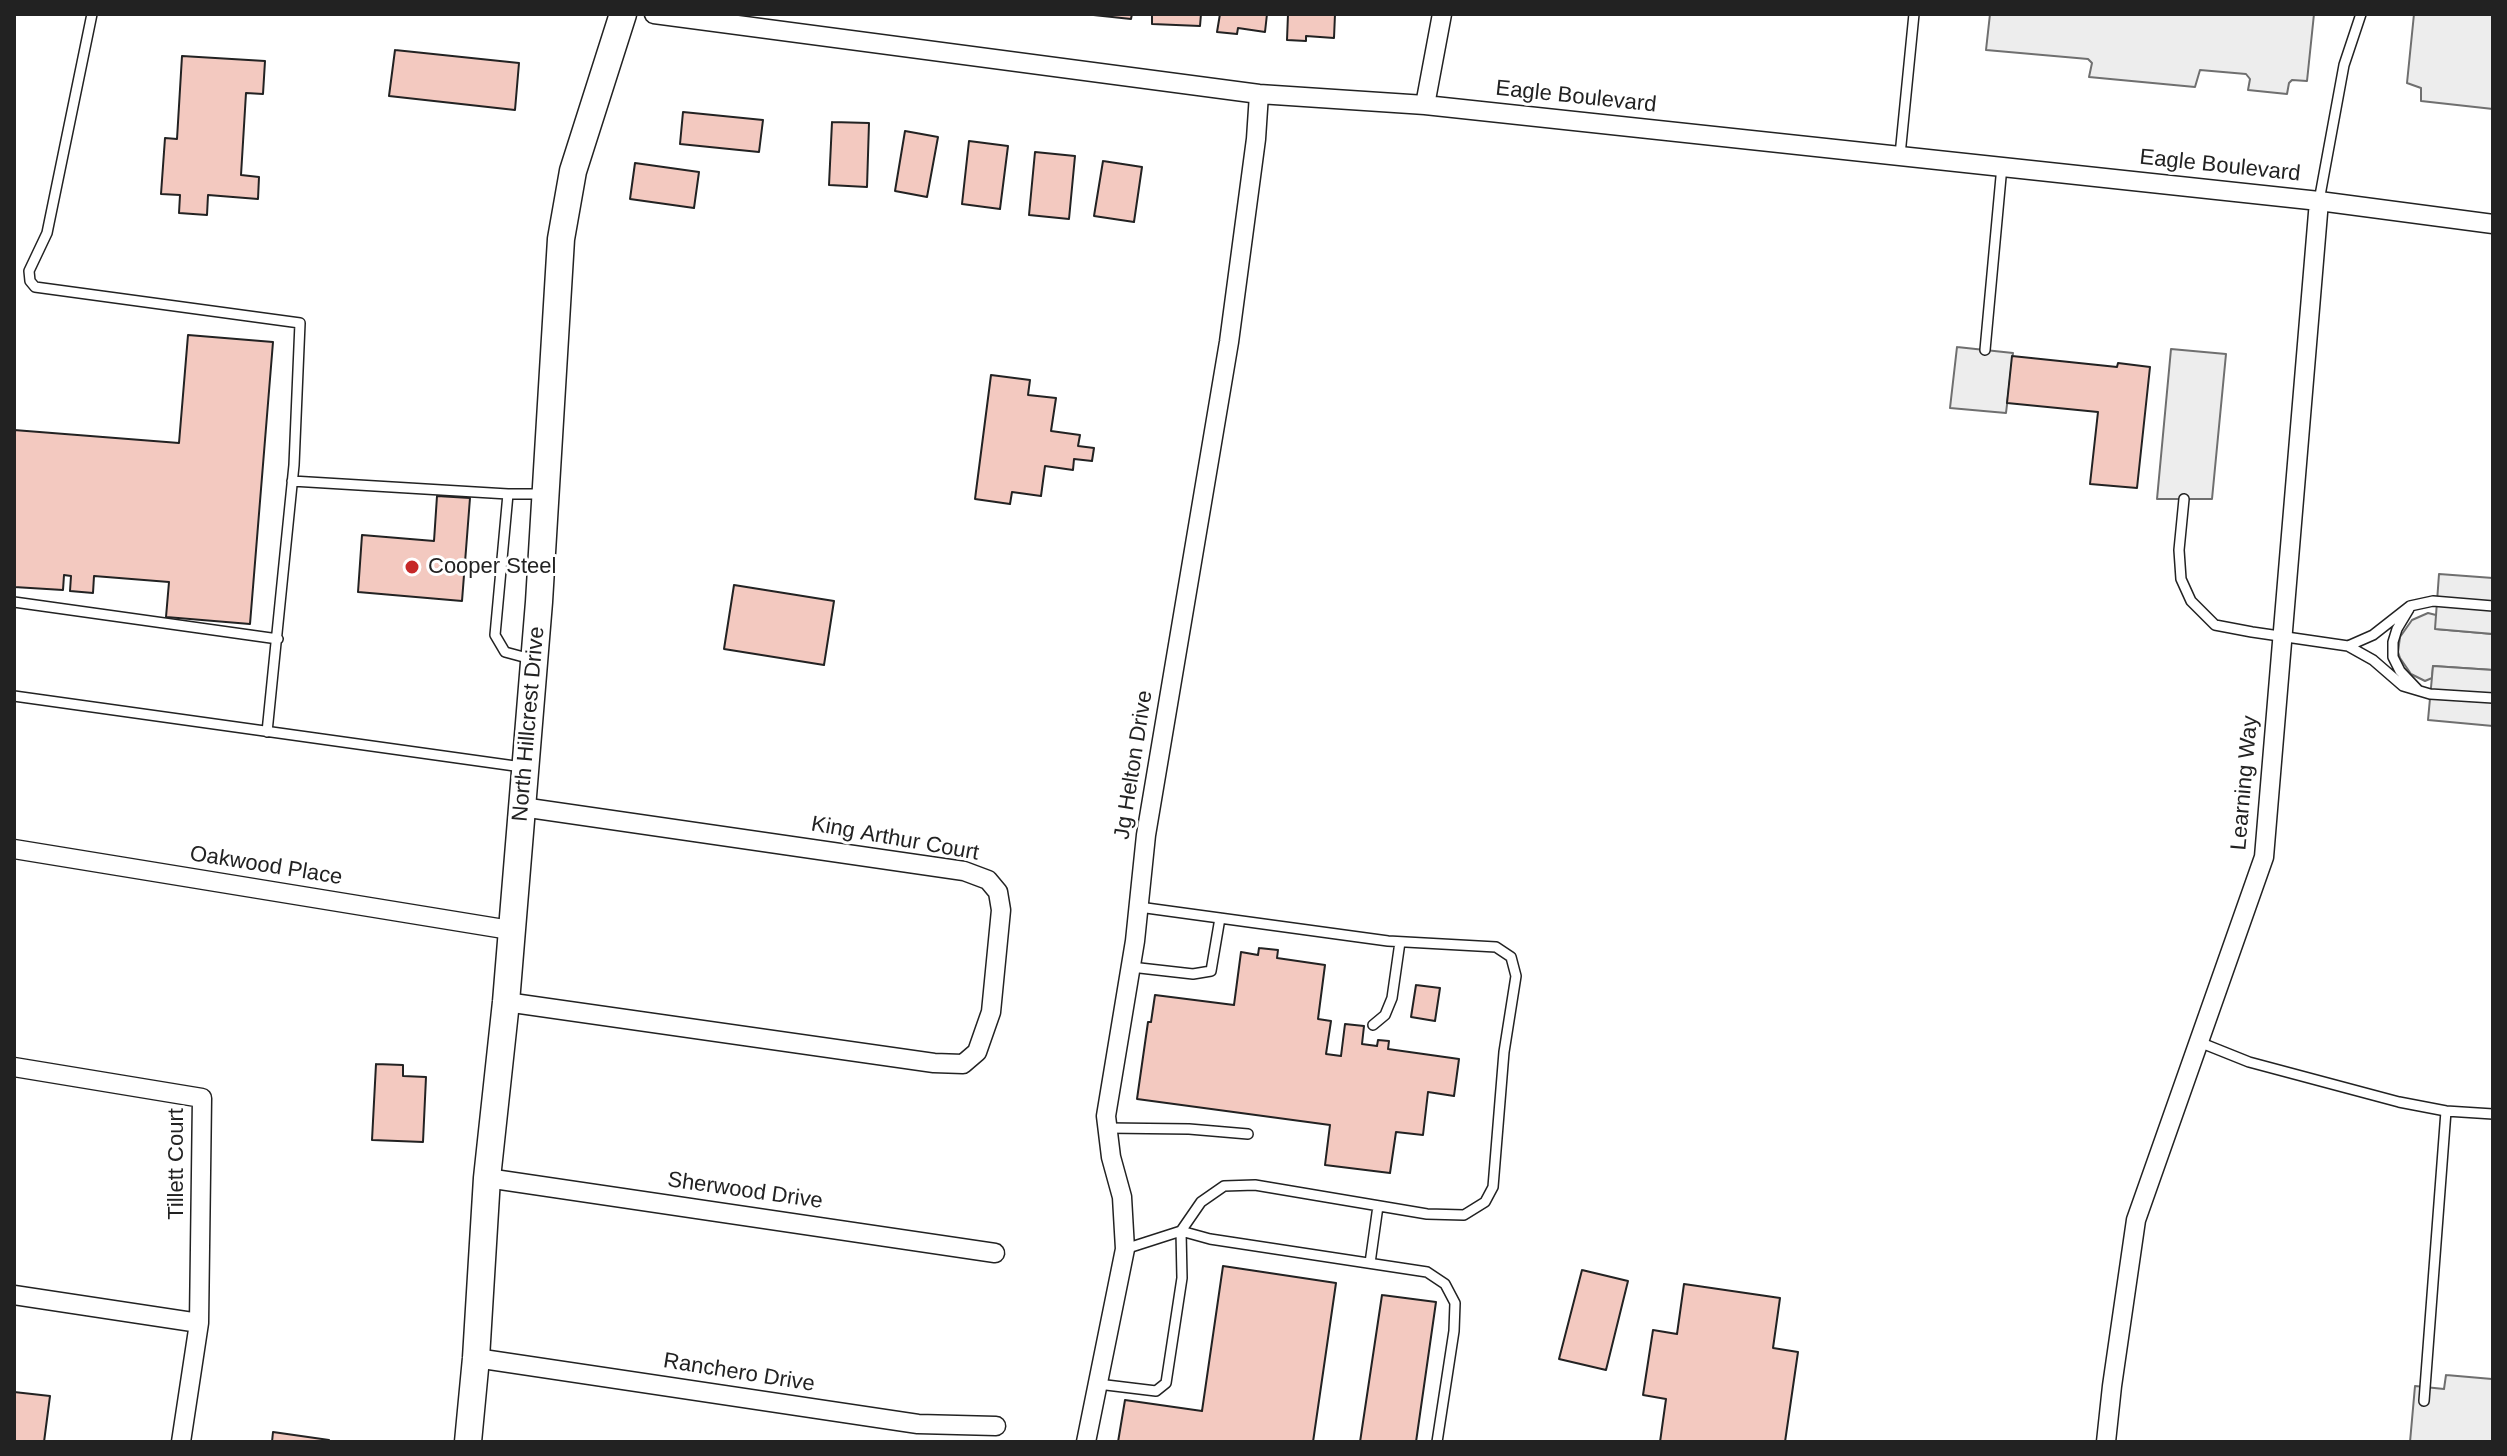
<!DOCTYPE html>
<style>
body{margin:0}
#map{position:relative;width:2507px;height:1456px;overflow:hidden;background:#fff;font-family:Arial,sans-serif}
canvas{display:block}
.frame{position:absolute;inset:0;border:16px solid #222;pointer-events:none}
</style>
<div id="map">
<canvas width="2507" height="1456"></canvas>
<div class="frame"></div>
</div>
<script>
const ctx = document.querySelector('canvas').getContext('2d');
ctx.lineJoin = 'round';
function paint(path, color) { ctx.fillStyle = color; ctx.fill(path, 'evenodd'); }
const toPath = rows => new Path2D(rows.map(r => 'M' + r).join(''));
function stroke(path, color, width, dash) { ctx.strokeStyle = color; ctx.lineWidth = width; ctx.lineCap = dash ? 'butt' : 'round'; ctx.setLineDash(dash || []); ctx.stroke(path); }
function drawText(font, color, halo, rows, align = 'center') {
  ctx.font = font + ' Arial,sans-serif'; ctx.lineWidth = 6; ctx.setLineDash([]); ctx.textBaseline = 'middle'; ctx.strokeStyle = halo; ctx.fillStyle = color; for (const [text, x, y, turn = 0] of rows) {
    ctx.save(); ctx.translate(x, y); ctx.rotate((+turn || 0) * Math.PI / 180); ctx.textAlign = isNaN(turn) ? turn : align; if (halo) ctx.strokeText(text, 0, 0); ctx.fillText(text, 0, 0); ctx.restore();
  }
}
const green = toPath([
 [2428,613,2436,615,2436,629,2493,634,2493,670,2433,666,2432,678,2425,681,2411,674,2400,658,2398,652,2400,637,2412,620,2428,613]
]);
const parking = toPath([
 [1990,14,2314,14,2307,81,2292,80,2289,83,2287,94,2248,90,2250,79,2246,74,2200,70,2195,87,2089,77,2092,63,2088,59,1986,50,1990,14],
 [2414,14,2493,14,2493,109,2421,101,2421,88,2407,83,2414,14],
 [1957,347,2013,353,2006,413,1950,408,1957,347],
 [2171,349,2226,354,2212,499,2157,499,2171,349],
 [2439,574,2493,578,2493,634,2435,629,2439,574],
 [2433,666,2493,670,2493,726,2428,720,2433,666],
 [2446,1375,2492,1379,2493,1442,2410,1442,2415,1386,2444,1389,2446,1375]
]);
const building = toPath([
 [1084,14,1132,14,1131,19,1084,14],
 [1152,14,1201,14,1200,26,1152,24,1152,14],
 [1220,14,1267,14,1265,32,1238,28,1237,34,1217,32,1220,14],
 [1288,14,1335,14,1334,38,1306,36,1306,41,1287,40,1288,14],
 [395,50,519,63,515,110,389,96,395,50],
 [182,56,265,61,263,94,246,93,241,175,259,177,258,199,208,195,207,215,179,213,180,195,161,194,165,138,177,139,182,56],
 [683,112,763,120,759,152,680,144,683,112],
 [832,122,869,123,867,187,829,185,832,122],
 [905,131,938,137,927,197,895,191,905,131],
 [969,141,1008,146,1000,209,962,204,969,141],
 [1035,152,1075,156,1069,219,1029,215,1035,152],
 [1103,161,1142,167,1134,222,1094,216,1103,161],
 [635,163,699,172,694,208,630,199,635,163],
 [188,335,273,342,250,624,166,617,169,582,94,576,93,593,70,591,71,576,64,575,63,590,14,587,14,430,179,443,188,335],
 [2012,356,2117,367,2118,363,2150,367,2137,488,2090,484,2098,412,2007,403,2012,356],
 [991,375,1030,380,1028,395,1056,398,1051,431,1080,435,1078,446,1094,448,1092,461,1074,459,1073,470,1045,466,1041,496,1012,492,1010,504,975,499,991,375],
 [437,496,470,498,462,601,358,592,362,535,434,541,437,496],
 [734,585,834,601,824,665,724,649,734,585],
 [1259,948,1278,950,1277,958,1325,965,1318,1019,1331,1021,1326,1054,1341,1056,1345,1024,1364,1026,1362,1044,1377,1046,1378,1040,1389,1041,1388,1049,1459,1059,1454,1096,1428,1092,1423,1135,1396,1132,1390,1173,1325,1165,1330,1125,1137,1099,1148,1022,1151,1022,1155,995,1234,1005,1241,952,1258,955,1259,948],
 [1416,985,1440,988,1435,1021,1411,1017,1416,985],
 [376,1064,403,1065,403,1076,426,1077,423,1142,372,1140,376,1064],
 [1223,1266,1336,1283,1313,1442,1118,1442,1125,1400,1202,1411,1223,1266],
 [1582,1270,1628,1281,1606,1370,1559,1359,1582,1270],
 [1684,1284,1780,1298,1773,1348,1798,1352,1785,1442,1660,1442,1666,1399,1643,1395,1653,1330,1677,1334,1684,1284],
 [1382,1295,1436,1302,1416,1442,1360,1442,1382,1295],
 [14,1392,50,1396,44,1442,14,1442,14,1392],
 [273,1432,329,1440,328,1442,272,1442,273,1432]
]);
const lane = toPath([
 [92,14,47,233,29,271,30,281,35,287,300,323,294,465,267,732],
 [1900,155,1914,14],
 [2319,201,2344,65,2361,14],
 [1985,350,2002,166],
 [292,481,508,494],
 [2184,499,2179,550,2181,579,2191,601,2215,625,2252,632,2348,646,2373,660,2403,686,2430,694,2493,698],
 [14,602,278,639],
 [2409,609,2397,629,2393,642,2393,657,2400,671,2418,690],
 [2348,646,2373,635,2410,606,2433,601,2493,606],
 [531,659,505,652,495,635,508,494,545,494],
 [14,696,522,767],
 [1131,967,1193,974,1211,971,1220,918],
 [1373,1025,1385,1015,1392,998,1400,942],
 [2199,1042,2249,1062,2399,1102,2446,1111,2493,1114],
 [1107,1128,1189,1129,1248,1134],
 [1125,1249,1181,1231,1201,1202,1224,1186,1255,1185,1427,1214,1464,1215,1485,1202,1493,1187,1504,1052,1516,976,1511,957,1496,947,1388,941,1139,907],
 [1370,1263,1378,1206],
 [1098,1384,1156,1391,1166,1383,1182,1278,1181,1231,1210,1239,1427,1272,1445,1284,1455,1303,1454,1331,1437,1442],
 [2424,1401,2446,1111]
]);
const street = toPath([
 [654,14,1259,94,1425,105,2319,201,2493,224],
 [1425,105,1442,14],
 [14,849,510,930],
 [506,1002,934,1063,963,1064,977,1052,991,1012,1001,910,998,892,988,880,964,871,522,807],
 [14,1067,202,1098,199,1323,181,1442],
 [487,1178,995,1253],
 [14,1295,199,1323],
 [476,1358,918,1424,996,1426],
 [1086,1442,1125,1249,1122,1197,1111,1157,1106,1116,1135,941,1146,835,1229,342,1256,139,1259,94],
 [2106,1442,2112,1386,2136,1220,2264,857,2319,201]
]);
const secondary = toPath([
 [468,1442,476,1358,487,1178,506,1002,539,602,561,239,573,171,623,14]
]);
const markers = [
 [412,567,8,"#c62828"]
];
const streetNames = [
 ["Eagle Boulevard",1576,97,6],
 ["Eagle Boulevard",2220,166,6],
 ["North Hillcrest Drive",529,724,-85],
 ["Jg Helton Drive",1134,765,-81],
 ["Learning Way",2245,783,-85],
 ["King Arthur Court",895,839,10],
 ["Oakwood Place",266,866,9],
 ["Tillett Court",177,1164,-90],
 ["Sherwood Drive",745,1191,8],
 ["Ranchero Drive",739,1373,9]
];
const poiNames = [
 ["Cooper Steel",428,567]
];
paint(green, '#eee');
stroke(green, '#6f6f6f', 2);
paint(parking, '#ededed');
stroke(parking, '#6f6f6f', 2);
paint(building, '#f3c9c0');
stroke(building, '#222', 2);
stroke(lane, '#222', 12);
stroke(street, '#222', 21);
stroke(secondary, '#222', 29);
stroke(lane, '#fff', 9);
stroke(street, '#fff', 18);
stroke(secondary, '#fff', 26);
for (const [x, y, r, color] of markers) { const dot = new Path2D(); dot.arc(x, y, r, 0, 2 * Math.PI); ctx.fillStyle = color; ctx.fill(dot); stroke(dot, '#fff', 3); }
drawText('22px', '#222', '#fff', streetNames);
drawText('22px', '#222', '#fff', poiNames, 'left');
</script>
